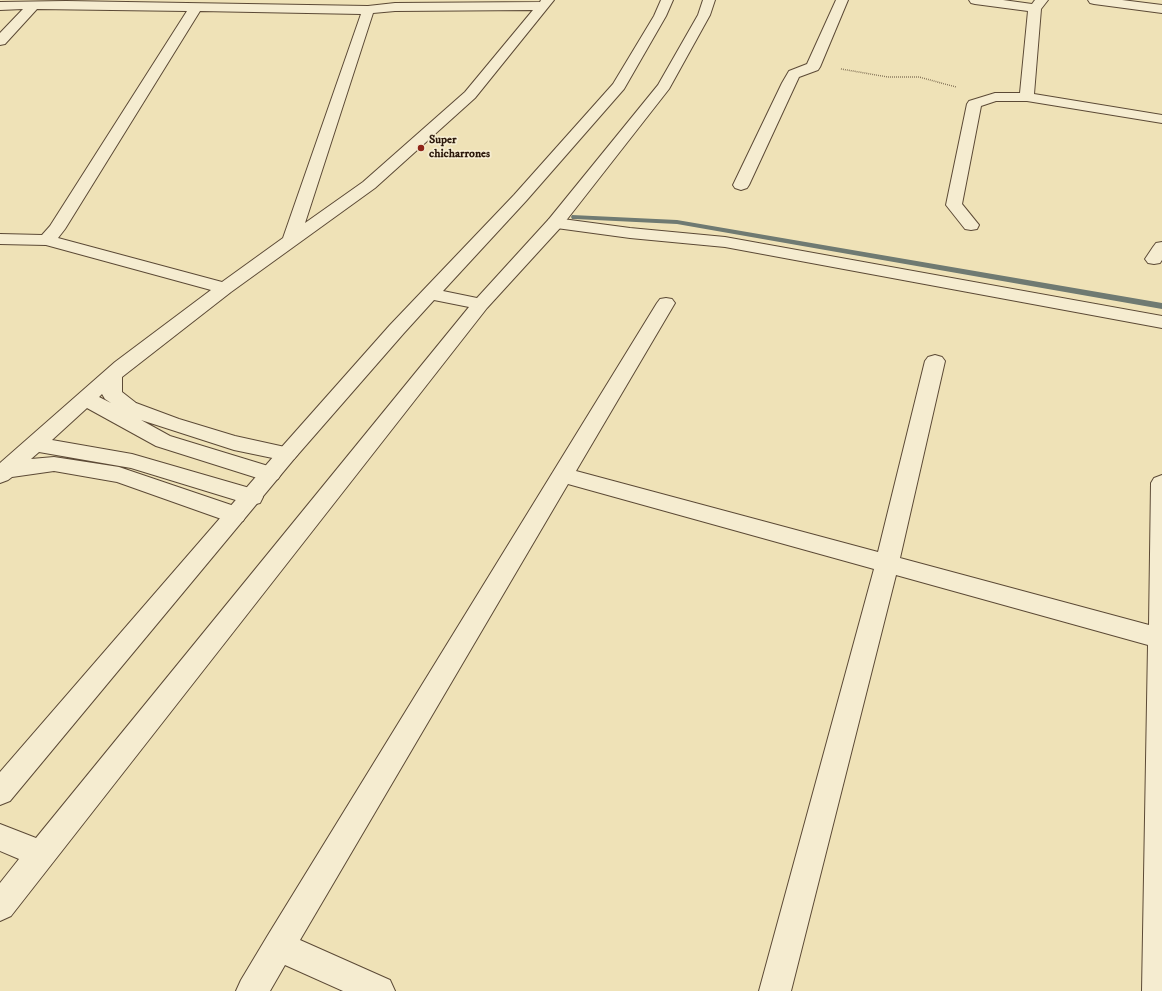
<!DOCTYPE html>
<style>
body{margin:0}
canvas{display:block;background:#efe2b7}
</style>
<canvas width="1162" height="991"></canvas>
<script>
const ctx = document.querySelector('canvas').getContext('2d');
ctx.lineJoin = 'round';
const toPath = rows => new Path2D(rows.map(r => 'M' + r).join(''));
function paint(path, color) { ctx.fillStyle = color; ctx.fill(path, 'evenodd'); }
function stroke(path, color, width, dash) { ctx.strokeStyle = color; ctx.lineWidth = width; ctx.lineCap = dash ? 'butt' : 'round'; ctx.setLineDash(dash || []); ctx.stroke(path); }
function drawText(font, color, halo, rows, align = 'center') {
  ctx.font = font + ' "IM FELL DW Pica",serif'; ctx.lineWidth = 3.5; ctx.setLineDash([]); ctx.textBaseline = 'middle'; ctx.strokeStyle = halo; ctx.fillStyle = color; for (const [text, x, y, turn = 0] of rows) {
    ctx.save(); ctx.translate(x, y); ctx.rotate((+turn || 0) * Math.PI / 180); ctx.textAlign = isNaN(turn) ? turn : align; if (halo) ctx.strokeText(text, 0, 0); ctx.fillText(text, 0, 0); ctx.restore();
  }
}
const stream = toPath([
 [572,215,677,220,1162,303,1162,309,677,224,575,219,572,219,571,217,572,215]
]);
const path = toPath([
 [841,69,888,77,919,77,956,87]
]);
const minor = toPath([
 [541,0,554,0,475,98,375,188,231,292,122,377,122,392,136,403,179,419,235,436,294,449,298,454,294,459,287,461,234,450,141,420,170,436,278,469,281,474,278,479,270,482,156,446,87,408,52,440,132,454,260,491,263,497,260,503,252,505,131,468,39,452,31,459,54,457,119,467,243,509,246,515,243,521,235,523,227,521,117,482,54,471,12,477,8,480,0,483,0,463,115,362,211,290,46,245,0,244,0,234,42,235,50,226,187,11,37,9,5,44,0,45,0,33,23,9,0,10,0,2,66,1,368,6,395,3,540,2,541,0],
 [533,10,465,92,363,182,305,223,373,13,395,11,533,10],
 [200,11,361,14,283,238,222,282,58,238,65,229,200,11],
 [102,394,105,399,111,403,99,397,102,394],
 [836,0,848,0,820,67,818,70,799,77,749,185,747,188,741,190,735,188,733,185,782,83,789,71,807,64,836,0],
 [969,0,1003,0,1032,4,1035,0,1048,0,1041,9,1034,94,1162,115,1162,123,1027,101,996,101,981,106,962,204,979,225,977,229,971,230,965,229,946,205,967,104,969,101,995,93,1020,93,1028,11,975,4,971,3,969,0],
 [1088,0,1122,0,1162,5,1162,13,1094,4,1090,3,1088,0],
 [555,218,630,228,725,237,1162,316,1162,328,725,247,630,238,549,227,547,223,549,219,555,218],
 [1162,242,1162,260,1160,263,1154,264,1148,263,1145,259,1153,247,1156,243,1162,242],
 [666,298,672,299,675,303,576,471,878,552,925,361,928,357,935,355,942,357,945,361,900,558,1149,625,1151,483,1154,478,1162,475,1162,991,1142,991,1148,645,896,575,791,991,759,991,874,569,568,484,300,940,390,980,395,991,343,991,285,965,270,991,236,991,241,980,268,935,657,303,660,299,666,298]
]);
const tertiary = toPath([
 [661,0,673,0,666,16,624,89,526,201,443,291,477,298,549,219,658,85,698,15,703,0,715,0,710,15,669,89,561,227,487,308,11,916,0,921,0,883,19,859,0,851,0,824,36,838,469,307,434,300,404,333,294,459,10,801,0,805,0,772,280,449,390,325,514,195,613,84,654,16,661,0]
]);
const markers = [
 [421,148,4,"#8f2418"]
];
const farPoinames = [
 ["Super",429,141],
 ["chicharrones",429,155]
];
paint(stream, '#6f7a72');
stroke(minor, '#5c4a36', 2);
stroke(tertiary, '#5c4a36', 2);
stroke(path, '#2b180b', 1.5, [0.5, 1.5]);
paint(minor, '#f5ecd0');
paint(tertiary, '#f5ecd0');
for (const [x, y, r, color] of markers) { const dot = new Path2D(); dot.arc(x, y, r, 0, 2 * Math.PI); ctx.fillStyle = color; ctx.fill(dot); stroke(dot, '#f5ecd0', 1.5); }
drawText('bold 12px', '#2b180b', '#f5ecd0', farPoinames, 'left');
</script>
